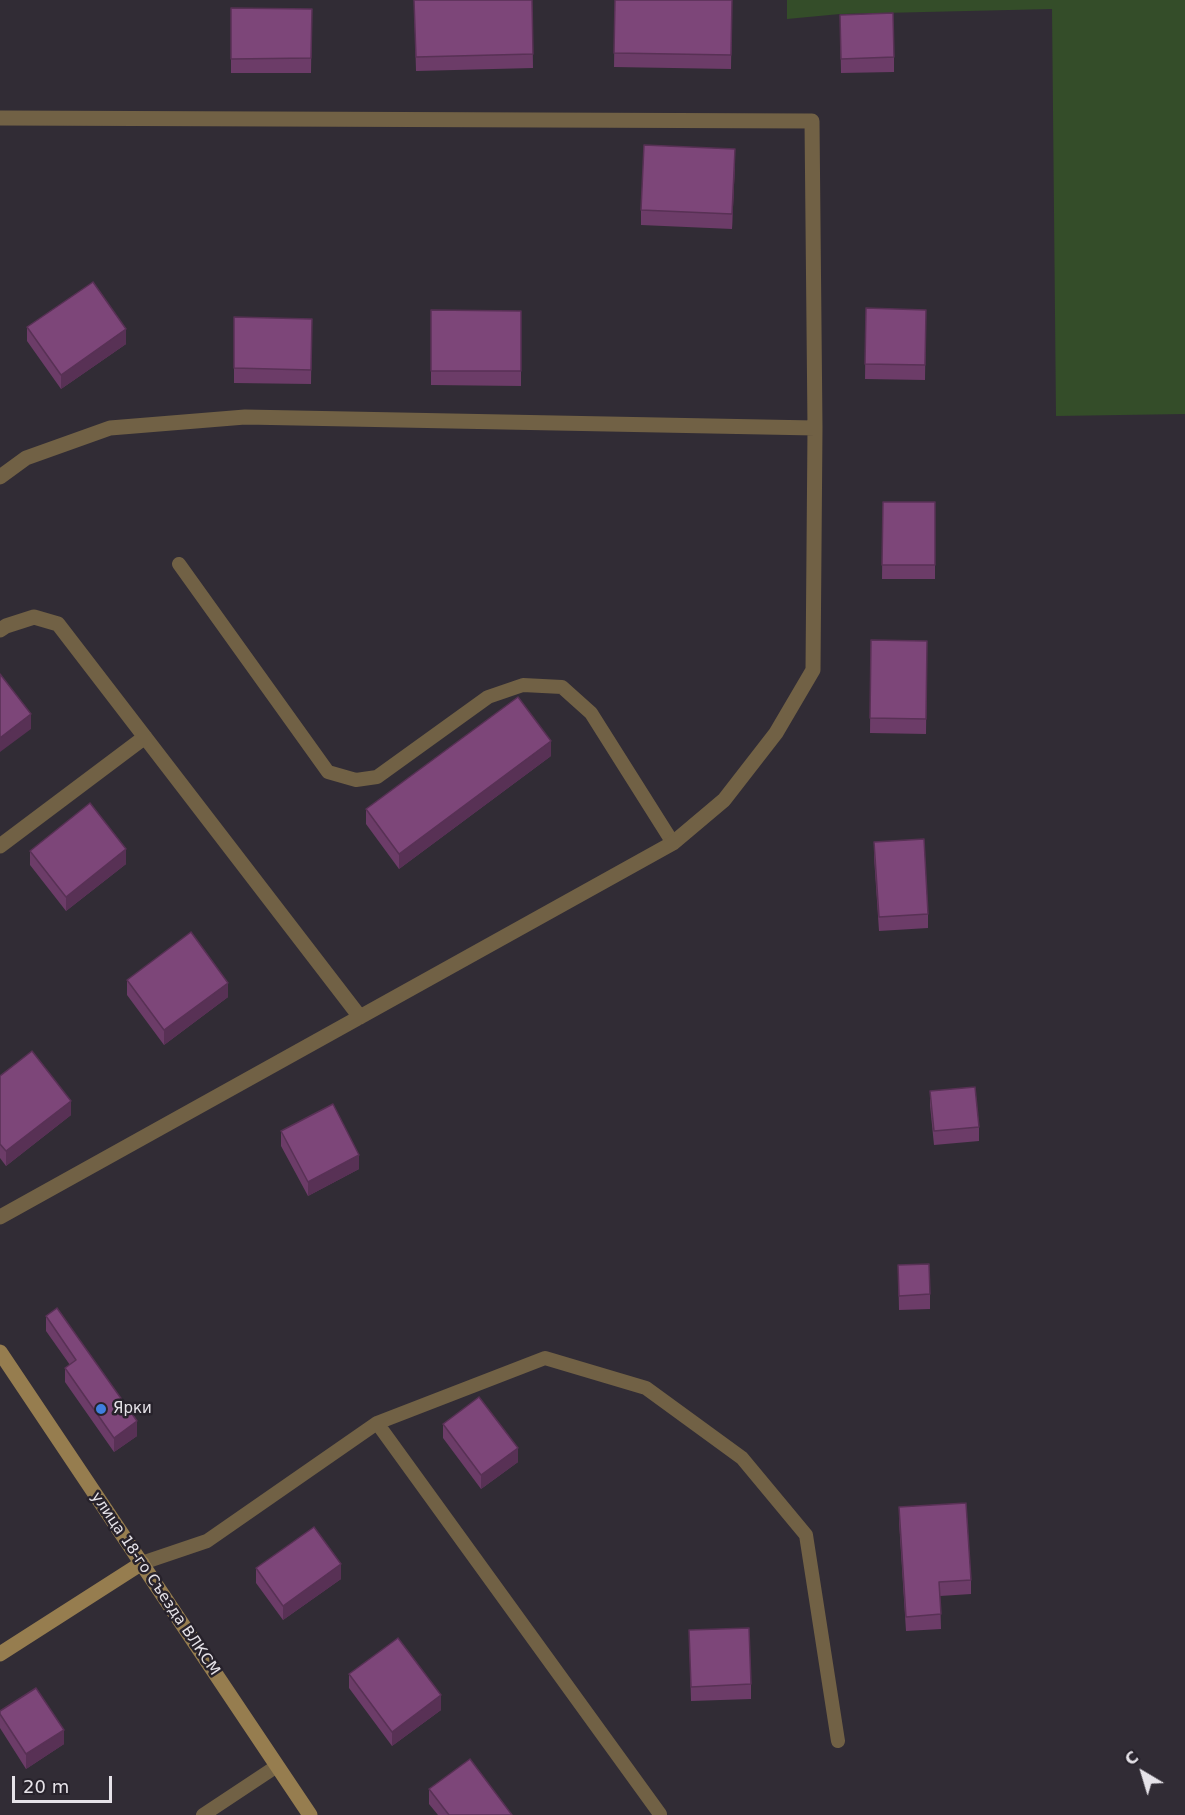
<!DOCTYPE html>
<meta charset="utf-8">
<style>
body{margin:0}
#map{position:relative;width:1185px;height:1815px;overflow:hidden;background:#312c35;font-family:"DejaVu Sans",sans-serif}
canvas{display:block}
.north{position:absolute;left:1113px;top:1743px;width:60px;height:60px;-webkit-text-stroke:4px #27222b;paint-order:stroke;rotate:322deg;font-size:16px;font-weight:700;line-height:24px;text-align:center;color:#e6e3e9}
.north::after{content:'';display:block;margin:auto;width:21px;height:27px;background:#e6e3e9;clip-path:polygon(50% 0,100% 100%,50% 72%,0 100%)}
.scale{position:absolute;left:12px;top:1776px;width:100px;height:27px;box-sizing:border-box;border:3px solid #e6e3e9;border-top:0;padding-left:8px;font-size:18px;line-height:21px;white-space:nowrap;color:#e6e3e9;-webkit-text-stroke:4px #27222b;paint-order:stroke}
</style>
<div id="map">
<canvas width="1185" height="1815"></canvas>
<div class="north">С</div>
<div class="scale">20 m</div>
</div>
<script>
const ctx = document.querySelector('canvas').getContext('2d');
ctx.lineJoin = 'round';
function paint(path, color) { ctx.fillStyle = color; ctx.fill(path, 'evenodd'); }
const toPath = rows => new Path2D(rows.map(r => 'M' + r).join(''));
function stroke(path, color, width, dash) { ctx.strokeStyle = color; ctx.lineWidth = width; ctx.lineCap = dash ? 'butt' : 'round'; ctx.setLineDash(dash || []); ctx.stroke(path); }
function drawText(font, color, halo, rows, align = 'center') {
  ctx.font = font + ' "DejaVu Sans",sans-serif'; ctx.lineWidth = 5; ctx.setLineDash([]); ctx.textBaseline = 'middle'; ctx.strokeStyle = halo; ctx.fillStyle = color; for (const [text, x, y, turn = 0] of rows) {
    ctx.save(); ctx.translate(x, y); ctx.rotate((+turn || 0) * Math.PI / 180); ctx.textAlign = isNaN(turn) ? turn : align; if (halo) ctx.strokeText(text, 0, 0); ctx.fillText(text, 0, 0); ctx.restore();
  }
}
const green = toPath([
 [787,0,1185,0,1185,414,1056,416,1052,9,840,14,787,19]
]);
const lane = toPath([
 [179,564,328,772,356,780,377,777,488,697,523,685,562,687,591,713,673,843],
 [377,1423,545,1358,646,1388,742,1458,806,1535,838,1741],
 [142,1563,207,1541,377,1423,660,1814],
 [203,1815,277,1766]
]);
const street = toPath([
 [0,118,812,121,815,428,813,670,776,733,724,800,673,843,0,1217],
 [0,477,26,458,110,428,245,417,815,428],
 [0,630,6,626,34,617,58,624,360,1017],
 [0,846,145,737]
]);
const secondary = toPath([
 [0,1352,310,1815],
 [0,1654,142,1563]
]);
const wall = toPath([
 [414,0,532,0,533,68,416,71],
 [615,0,732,0,731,69,614,67],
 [231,8,312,9,311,73,231,73],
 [840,15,894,57,894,72,841,73],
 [735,163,732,229,641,225,641,210],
 [866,308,926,310,925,380,865,379],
 [431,310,521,311,521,386,431,385],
 [234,317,312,319,311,384,234,383],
 [27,327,126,344,61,389,27,341],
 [883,502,935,502,935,579,882,579],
 [871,640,927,641,926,734,870,733],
 [551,756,399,869,366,824,366,809],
 [874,842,928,914,928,928,879,931,874,857],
 [30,851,126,864,66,911,30,865],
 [127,980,228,997,164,1045,127,995],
 [0,1076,71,1115,6,1166,0,1158],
 [930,1091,979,1127,979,1141,934,1145,930,1105],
 [281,1131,359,1169,308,1196,281,1146],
 [898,1265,930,1294,930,1309,899,1310],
 [46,1316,137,1436,114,1452,65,1382,65,1368,70,1365,46,1331],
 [443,1424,518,1462,481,1489,443,1438],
 [899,1507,971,1580,971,1594,940,1596,941,1629,906,1631,899,1522],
 [256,1568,341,1579,283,1620,256,1583],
 [689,1630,751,1684,751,1699,691,1701],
 [349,1674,441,1710,392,1746,349,1688],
 [0,1711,64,1744,26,1769,0,1728],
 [429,1789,512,1815,438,1815,429,1804]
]);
const shadedWall = toPath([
 [735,149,735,163,732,229,732,214],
 [126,329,126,344,61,389,61,375],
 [31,714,31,729,0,752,0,738],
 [551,741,551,756,399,869,399,854],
 [126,849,126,864,66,911,66,897],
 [228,983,228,997,164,1045,164,1030],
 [71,1101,71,1115,6,1166,6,1151],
 [359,1155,359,1169,308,1196,308,1182],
 [137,1421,137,1436,114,1452,114,1438],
 [518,1448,518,1462,481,1489,481,1475],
 [341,1564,341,1579,283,1620,283,1606],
 [441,1695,441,1710,392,1746,392,1732],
 [64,1730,64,1744,26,1769,26,1754]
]);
const building = toPath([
 [414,0,532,0,533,54,416,57,414,0],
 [615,0,732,0,731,55,614,53,615,0],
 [231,8,312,9,311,58,231,59,231,8],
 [893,13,894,57,841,59,840,15,893,13],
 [644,145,735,149,732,214,641,210,644,145],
 [93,282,126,329,61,375,27,327,93,282],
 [866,308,926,310,925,365,865,364,866,308],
 [431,310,521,311,521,371,431,371,431,310],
 [234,317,312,319,311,370,234,368,234,317],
 [883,502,935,502,935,565,882,565,883,502],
 [871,640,927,641,926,719,870,718,871,640],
 [0,674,31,714,0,738,0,674],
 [518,697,551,741,399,854,366,809,518,697],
 [90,803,126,849,66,897,30,851,90,803],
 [924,839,928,914,879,917,874,842,924,839],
 [191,932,228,983,164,1030,127,980,191,932],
 [32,1051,71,1101,6,1151,0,1144,0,1076,32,1051],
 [975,1087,979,1127,934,1131,930,1091,975,1087],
 [333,1104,359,1155,308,1182,281,1131,333,1104],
 [929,1264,930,1294,899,1296,898,1265,929,1264],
 [57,1308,137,1421,114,1438,65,1368,76,1360,46,1316,57,1308],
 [479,1397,518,1448,481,1475,443,1424,479,1397],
 [966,1503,971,1580,939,1582,941,1614,906,1617,899,1507,966,1503],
 [314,1527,341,1564,283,1606,256,1568,314,1527],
 [749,1628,751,1684,691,1687,689,1630,749,1628],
 [398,1638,441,1695,392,1732,349,1674,398,1638],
 [36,1688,64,1730,26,1754,0,1714,0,1711,36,1688],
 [470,1759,512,1815,449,1815,429,1789,470,1759]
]);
const markers = [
 [101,1409,6,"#3f7fe0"]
];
const poiNames = [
 ["Ярки",113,1409]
];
const streetNames = [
 ["улица 18-го Съезда ВЛКСМ",155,1584,56]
];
paint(green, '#344d29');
stroke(lane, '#716145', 14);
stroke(street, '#716145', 15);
stroke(secondary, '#967d4f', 15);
paint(wall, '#6c3c68');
paint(shadedWall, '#583155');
paint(building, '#7d4679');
stroke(building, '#583155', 1.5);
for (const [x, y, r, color] of markers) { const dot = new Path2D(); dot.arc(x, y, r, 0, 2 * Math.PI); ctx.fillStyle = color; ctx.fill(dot); stroke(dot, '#27222b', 2); }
drawText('15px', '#e6e3e9', '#27222b', poiNames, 'left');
drawText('15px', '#e6e3e9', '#27222b', streetNames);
</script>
